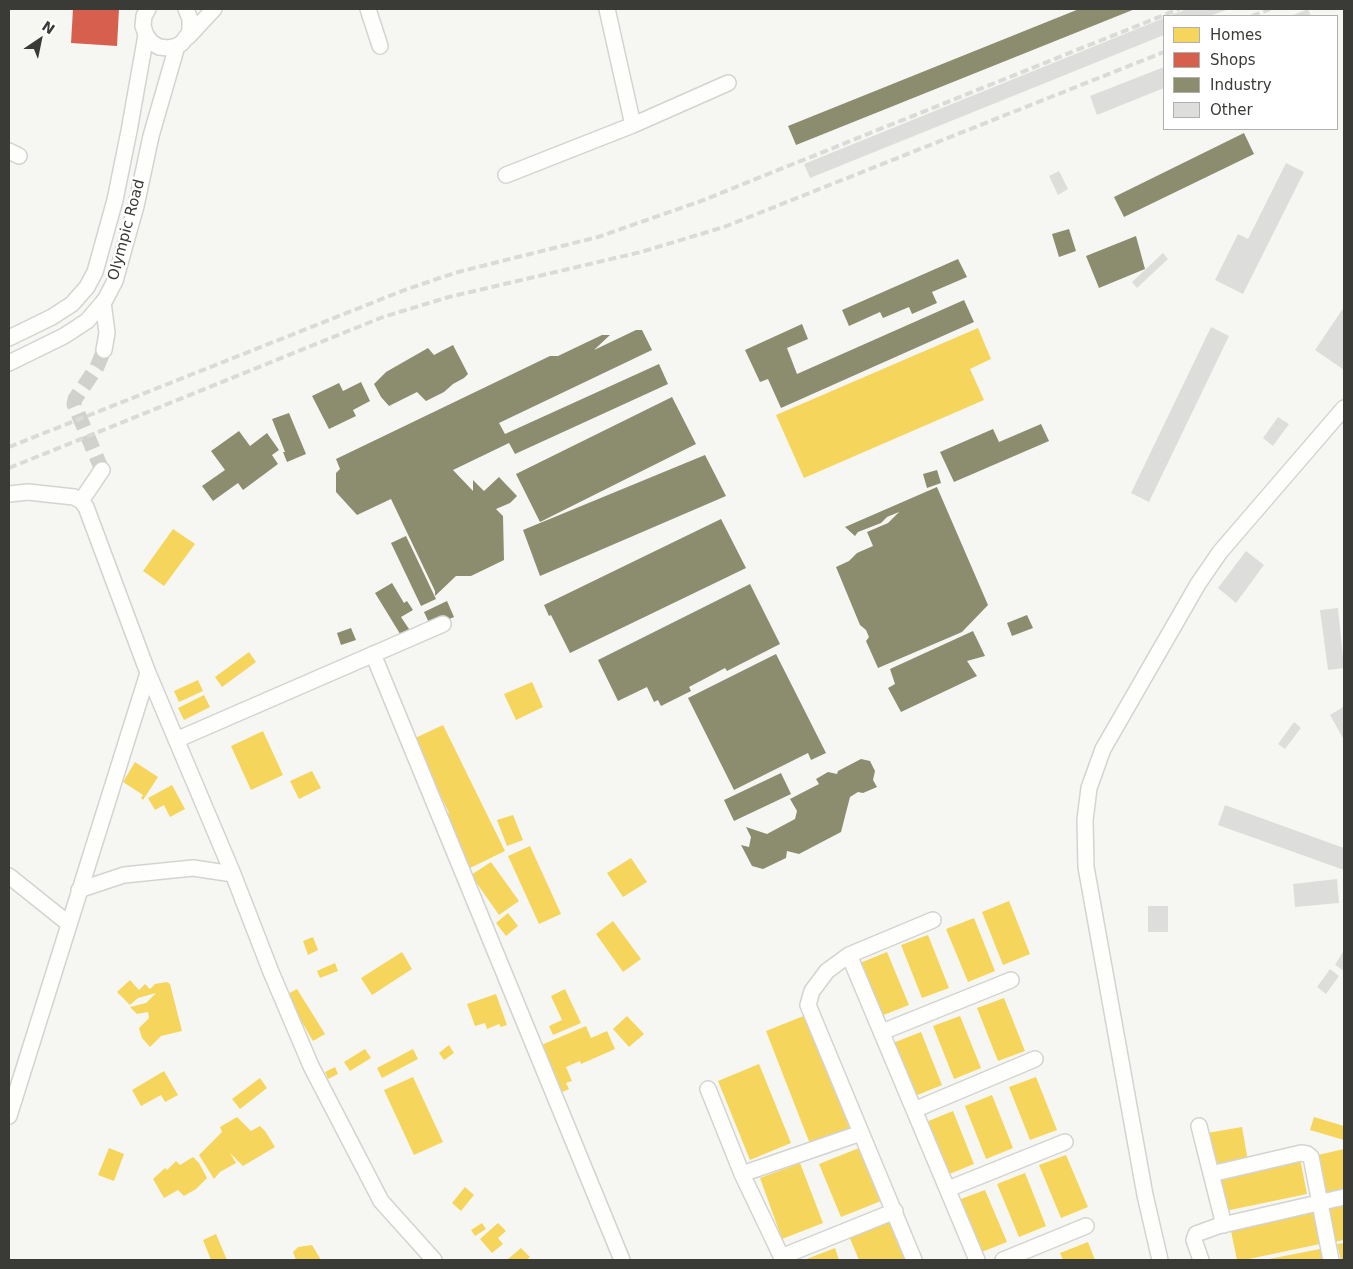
<!DOCTYPE html>
<style>
body{margin:0}
#map{position:relative;width:1353px;height:1269px;overflow:hidden;background:#f6f7f3;font-family:"DejaVu Sans",sans-serif}
canvas{display:block}
.frame{position:absolute;inset:0;border:10px solid #3a3b37;pointer-events:none}
.legend{position:absolute;left:1163px;top:15px;width:175px;height:115px;box-sizing:border-box;background:#fff;border:1px solid #b0b1af;margin:0;padding:6px 9px;list-style:none;font-size:15px;color:#3a3b37}
.legend li{display:flex;align-items:center;gap:10px;height:25px}
.legend b{width:25px;border:1px solid #b0b1af}
.north{position:absolute;left:15px;top:15px;width:50px;height:50px;-webkit-text-stroke:4px #fff;paint-order:stroke;rotate:34deg;font-size:14px;font-weight:700;line-height:20px;text-align:center;color:#3a3b37}
.north::after{content:'';display:block;margin:auto;width:18px;height:22px;background:#3a3b37;clip-path:polygon(50% 0,100% 100%,50% 72%,0 100%)}
</style>
<div id="map">
<canvas width="1353" height="1269"></canvas>
<div class="frame"></div>
<ul class="legend">
<li><b style="height:14px;background:#f6d55c"></b>Homes</li>
<li><b style="height:14px;background:#d6604d"></b>Shops</li>
<li><b style="height:14px;background:#8c8c6e"></b>Industry</li>
<li><b style="height:14px;background:#dddedb"></b>Other</li>
</ul>
<div class="north">N</div>
</div>
<script>
const ctx = document.querySelector('canvas').getContext('2d');
ctx.lineJoin = 'round';
function paint(path, color) { ctx.fillStyle = color; ctx.fill(path, 'evenodd'); }
const toPath = rows => new Path2D(rows.map(r => 'M' + r).join(''));
function stroke(path, color, width, dash) { ctx.strokeStyle = color; ctx.lineWidth = width; ctx.lineCap = dash ? 'butt' : 'round'; ctx.setLineDash(dash || []); ctx.stroke(path); }
function drawText(font, color, halo, rows, align = 'center') {
  ctx.font = font + ' "DejaVu Sans",sans-serif'; ctx.lineWidth = 5; ctx.setLineDash([]); ctx.textBaseline = 'middle'; ctx.strokeStyle = halo; ctx.fillStyle = color; for (const [text, x, y, turn = 0] of rows) {
    ctx.save(); ctx.translate(x, y); ctx.rotate((+turn || 0) * Math.PI / 180); ctx.textAlign = isNaN(turn) ? turn : align; if (halo) ctx.strokeText(text, 0, 0); ctx.fillText(text, 0, 0); ctx.restore();
  }
}
const homes = toPath([
 [978,328,991,359,970,369,984,400,804,478,776,415],
 [173,529,195,544,164,586,143,571],
 [249,652,256,662,222,687,215,677],
 [198,680,203,691,179,702,174,691],
 [532,682,543,707,516,720,504,694],
 [204,695,210,707,184,720,178,708],
 [443,725,505,851,468,869,442,816,449,813,413,739],
 [263,731,283,775,251,790,231,746],
 [135,762,158,777,143,800,141,798,143,795,123,782],
 [312,771,321,788,299,799,290,781],
 [172,785,185,809,170,817,164,805,155,810,148,798],
 [513,815,523,840,507,846,497,820],
 [530,846,561,914,539,924,508,856],
 [631,858,647,882,623,897,607,873],
 [491,862,519,901,499,915,471,875],
 [1009,901,1030,954,1003,965,982,912],
 [508,913,518,926,506,936,496,923],
 [974,918,995,971,968,982,946,929],
 [613,921,641,959,623,972,596,934],
 [928,935,949,988,922,998,901,945],
 [313,937,318,950,308,955,303,941],
 [402,952,412,969,372,995,361,978],
 [887,952,909,1005,881,1016,860,963],
 [335,963,338,971,320,978,317,971],
 [130,980,139,990,145,984,150,989,155,984,167,982,170,984,182,1031,161,1036,150,1047,142,1038,139,1028,149,1018,148,1012,137,1014,130,1007,146,1003,156,993,138,998,130,1005,117,992],
 [297,989,325,1034,313,1041,286,995],
 [565,989,581,1023,553,1035,549,1026,562,1020,551,996],
 [496,994,507,1025,501,1027,499,1024,487,1029,485,1023,475,1026,467,1004],
 [1004,998,1025,1051,998,1061,977,1008],
 [806,1015,851,1129,810,1144,766,1031],
 [627,1016,644,1034,629,1047,613,1029],
 [960,1016,981,1068,954,1079,933,1026],
 [586,1026,591,1038,607,1031,615,1049,581,1064,580,1061,566,1067,572,1081,566,1083,569,1089,560,1093,539,1046],
 [921,1032,942,1085,915,1096,893,1043],
 [449,1045,454,1053,444,1060,439,1053],
 [365,1049,371,1058,350,1071,344,1062],
 [413,1049,418,1059,382,1078,377,1068],
 [759,1064,791,1143,750,1160,718,1081],
 [335,1067,338,1074,328,1079,325,1072],
 [164,1071,178,1095,165,1102,161,1095,141,1106,132,1090],
 [413,1077,443,1142,414,1155,384,1090],
 [1036,1077,1057,1130,1030,1140,1009,1087],
 [260,1078,267,1088,240,1109,232,1099],
 [992,1095,1013,1148,986,1159,965,1106],
 [953,1111,974,1164,947,1175,926,1122],
 [237,1117,251,1131,260,1126,265,1131,275,1147,243,1166,230,1153,236,1163,220,1172,214,1179,199,1155,222,1132,220,1127],
 [1314,1117,1344,1126,1344,1140,1310,1130],
 [1242,1127,1248,1161,1213,1167,1207,1133],
 [109,1148,124,1154,114,1181,98,1175],
 [859,1148,881,1201,841,1217,819,1164],
 [1344,1149,1344,1191,1326,1195,1318,1155],
 [1066,1155,1088,1207,1061,1218,1039,1165],
 [193,1157,199,1163,207,1178,196,1189,184,1196,178,1190,164,1198,153,1179,165,1168,167,1170,176,1161,180,1165],
 [1300,1158,1307,1194,1225,1211,1217,1176],
 [800,1163,823,1223,782,1239,760,1178],
 [1025,1173,1046,1226,1019,1237,997,1184],
 [465,1187,474,1195,461,1211,452,1203],
 [985,1190,1007,1242,979,1253,958,1200],
 [1344,1204,1344,1240,1335,1242,1327,1208],
 [1312,1209,1320,1244,1244,1260,1237,1260,1230,1226],
 [890,1221,905,1260,859,1260,849,1236],
 [482,1223,486,1229,475,1236,471,1230],
 [498,1223,506,1231,498,1238,503,1244,492,1253,480,1239],
 [216,1234,227,1260,211,1260,203,1240],
 [1088,1242,1095,1260,1063,1260,1060,1253],
 [1344,1243,1344,1260,1341,1260,1337,1244],
 [312,1245,321,1260,296,1260,293,1252,298,1247],
 [521,1248,530,1257,526,1260,507,1260],
 [835,1248,839,1260,804,1260],
 [1320,1249,1323,1260,1269,1260,1269,1259]
]);
const shops = toPath([
 [73,9,119,9,117,46,71,43]
]);
const industry = toPath([
 [1079,9,1135,9,796,145,788,126],
 [1244,133,1254,154,1124,217,1114,197],
 [1069,229,1076,251,1059,257,1052,234],
 [1136,236,1145,269,1099,288,1086,256],
 [958,259,967,277,932,292,937,303,912,314,909,307,883,318,880,312,849,326,842,310],
 [964,300,974,322,781,408,768,379,760,382,745,350,802,324,808,339,787,348,797,374],
 [636,330,642,330,652,350,499,423,505,434,659,364,668,384,515,454,509,443,453,470,473,491,473,480,484,491,499,477,517,496,510,503,496,509,503,516,504,560,471,576,456,576,435,596,435,591,391,499,357,515,336,492,336,473,340,469,336,459,550,356,558,356,602,335,610,335,594,350],
 [453,345,468,374,464,378,453,384,444,392,426,401,417,392,389,406,381,397,374,384,386,372,428,348,434,355],
 [361,382,370,401,353,410,356,416,329,429,312,396,339,383,343,391],
 [672,397,696,444,540,522,516,474],
 [289,413,306,454,287,462,283,452,285,452,272,419],
 [1041,424,1049,441,954,482,940,452,993,429,999,442],
 [239,431,250,446,267,433,279,450,272,455,278,464,243,490,238,483,213,501,202,486,225,470,211,451],
 [705,455,726,496,540,576,523,530],
 [937,470,941,483,927,488,923,474],
 [937,487,988,605,962,632,878,668,866,641,869,637,866,630,860,625,836,567,849,561,857,553,873,546,867,532,888,523,899,512,887,517,881,523,858,532,855,536,845,527],
 [721,519,746,568,570,653,551,615,549,616,544,605],
 [406,536,436,599,421,606,391,543],
 [392,583,404,603,407,601,413,610,401,617,411,632,402,637,375,593],
 [750,584,780,644,727,671,725,668,689,687,691,691,661,706,658,700,654,702,647,687,618,701,598,660],
 [447,601,454,617,431,627,424,612],
 [1027,615,1033,628,1012,636,1007,623],
 [351,628,356,640,341,645,337,633],
 [973,631,985,656,967,661,977,676,901,712,888,688,895,684,890,669],
 [776,654,826,753,811,760,808,753,734,790,688,698],
 [861,759,870,761,875,771,873,780,877,787,863,793,858,792,850,797,841,832,799,854,787,851,786,858,763,869,752,866,741,845,749,847,751,837,746,827,767,834,795,819,797,811,790,799,819,784,816,779,828,772,837,774,838,771],
 [781,773,791,794,734,821,724,800]
]);
const building = toPath([
 [1187,9,1229,9,1210,16,1168,16],
 [1308,9,1311,16,1291,16],
 [1164,18,1164,35,810,178,804,164],
 [1164,67,1164,88,1097,115,1090,96],
 [1286,163,1304,172,1243,294,1215,280,1238,234,1248,239],
 [1059,171,1068,189,1058,195,1049,176],
 [1163,253,1168,259,1137,288,1132,282],
 [1344,307,1344,370,1315,350],
 [1211,327,1229,336,1149,502,1131,493],
 [1278,417,1289,424,1273,446,1263,438],
 [1246,551,1264,565,1236,603,1218,588],
 [1338,608,1344,668,1328,670,1320,610],
 [1343,707,1344,709,1344,740,1330,715],
 [1294,722,1301,728,1285,749,1278,744],
 [1225,805,1344,848,1344,870,1218,825],
 [1337,879,1339,903,1295,907,1293,884],
 [1148,906,1168,906,1168,932,1148,932],
 [1344,950,1344,971,1335,965],
 [1330,969,1339,976,1326,994,1317,987]
]);
const minorTunnel = toPath([
 [102,470,74,404,75,399,97,367,104,350]
]);
const minor = toPath([
 [148,9,144,16,143,26,146,35,151,42,159,47,168,48,177,46,182,43,190,32,190,19,186,9],
 [368,9,380,46],
 [607,9,633,125],
 [188,37,214,9],
 [9,151,19,156],
 [506,175,633,125,728,83],
 [103,302,107,333,104,350],
 [9,338,52,317,72,304,87,287,95,272,115,200,129,131,146,35],
 [9,363,64,336,87,321,105,300,115,281,136,206,151,136,177,46],
 [9,494,28,492,74,497,81,501,86,507,148,673,233,874,271,972,311,1066,381,1201,434,1260],
 [81,501,102,470],
 [373,654,622,1260],
 [176,740,443,624],
 [9,876,69,924],
 [79,890,124,875,193,868,233,874],
 [849,955,977,1260],
 [882,1032,1011,980],
 [708,1089,742,1174,783,1260],
 [914,1110,1035,1059],
 [9,1116,148,673],
 [1199,1126,1224,1225],
 [742,1174,861,1133],
 [1211,1174,1301,1153,1307,1154,1311,1157,1331,1260],
 [948,1189,1065,1142],
 [781,1257,895,1211],
 [914,1260,808,1005,812,991,827,971,849,955,933,920],
 [1003,1260,1086,1226],
 [1160,1260,1145,1195,1086,867,1085,820,1089,788,1103,749,1198,584,1220,552,1344,408],
 [1201,1260,1194,1240,1196,1234,1218,1226,1344,1197]
]);
const rail = toPath([
 [1252,16,1270,9],
 [9,447,407,289,458,272,598,237,701,201,1179,9],
 [9,468,383,317,449,297,641,252,724,227,1164,52]
]);
const streetNames = [
 ["Olympic Road",127,230,-75]
];
paint(homes, '#f6d55c');
paint(shops, '#d6604d');
paint(industry, '#8c8c6e');
paint(building, '#dddedb');
stroke(minorTunnel, '#d0d1cd', 15, [15, 8]);
stroke(minor, '#d3d3d1', 18);
stroke(minor, '#fefefd', 15);
stroke(rail, '#dadad9', 4, [8, 4]);
drawText('15px', '#3a3b37', '#fff', streetNames);
</script>
